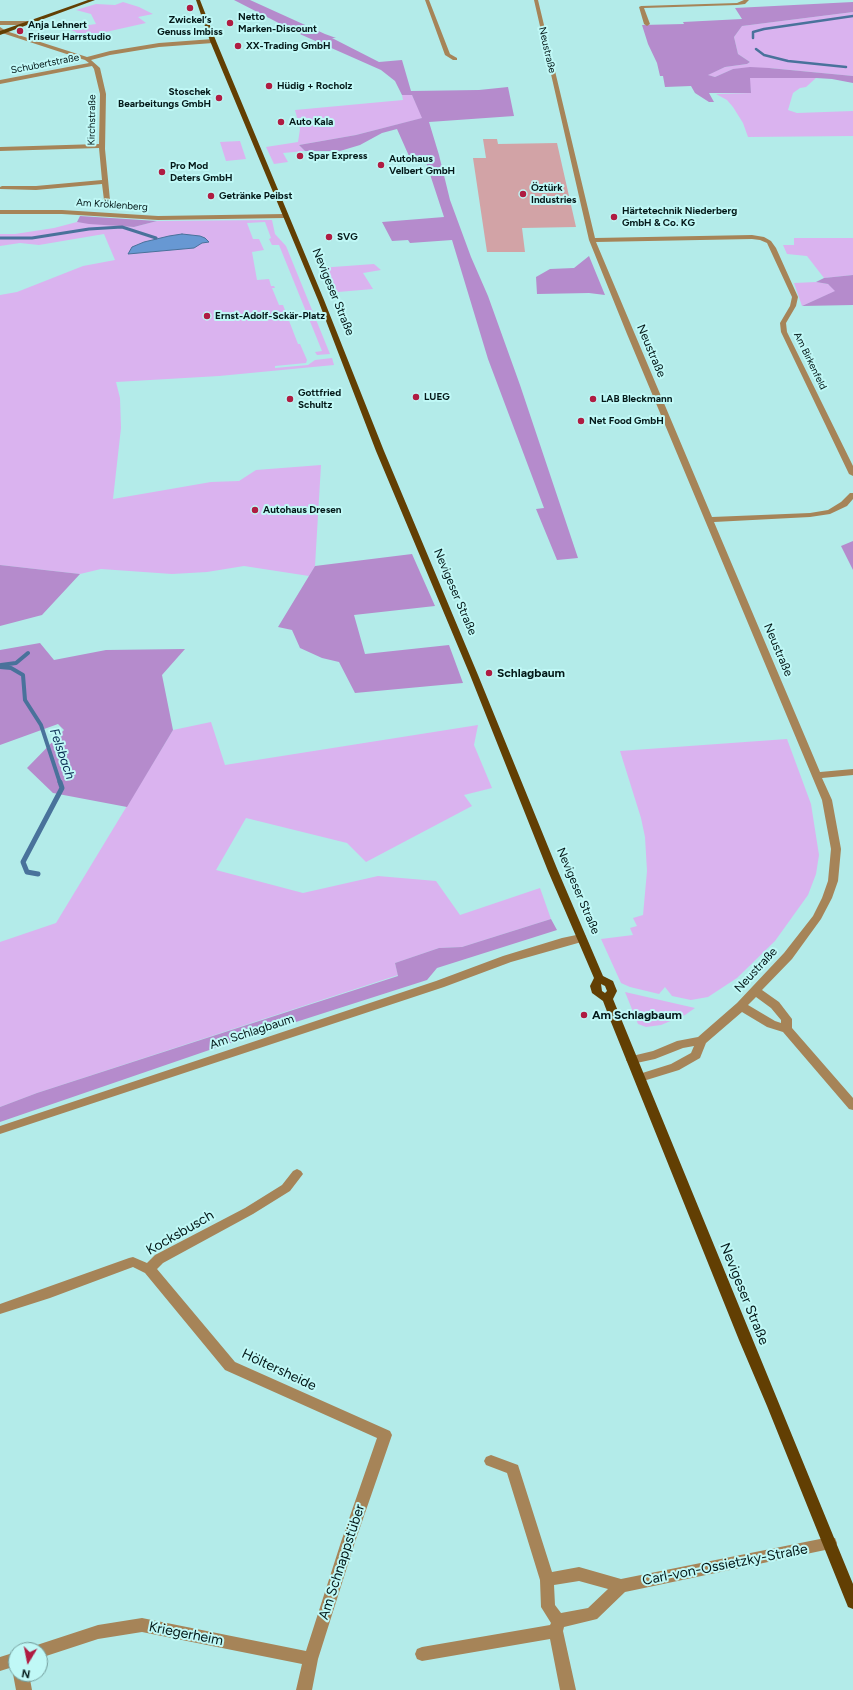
<!DOCTYPE html>
<meta charset="utf-8">
<style>
body{margin:0}
#map{position:relative;width:853px;height:1690px;overflow:hidden;background:#b3ebe9;font-family:Figtree,sans-serif}
canvas{display:block}
.north{position:absolute;left:8px;top:1642px;width:40px;height:40px;box-sizing:border-box;background:#c0f8f6;border:1px solid #749e9d;border-radius:50%;rotate:190deg;font-size:11px;font-weight:700;line-height:16px;text-align:center;color:#031818}
.north::after{content:'';display:block;margin:auto;width:14px;height:18px;background:#af1c42;clip-path:polygon(50% 0,100% 100%,50% 72%,0 100%)}
</style>
<div id="map">
<canvas width="853" height="1690"></canvas>
<div class="north">N</div>
</div>
<script>
const ctx = document.querySelector('canvas').getContext('2d');
ctx.lineJoin = 'round';
function paint(path, color) { ctx.fillStyle = color; ctx.fill(path, 'evenodd'); }
const toPath = rows => new Path2D(rows.map(r => 'M' + r).join(''));
function stroke(path, color, width, dash) { ctx.strokeStyle = color; ctx.lineWidth = width; ctx.lineCap = dash ? 'butt' : 'round'; ctx.setLineDash(dash || []); ctx.stroke(path); }
function drawText(font, color, halo, rows, align = 'center') {
  ctx.font = font + ' Figtree,sans-serif'; ctx.lineWidth = 4; ctx.setLineDash([]); ctx.textBaseline = 'middle'; ctx.strokeStyle = halo; ctx.fillStyle = color; for (const [text, x, y, turn = 0] of rows) {
    ctx.save(); ctx.translate(x, y); ctx.rotate((+turn || 0) * Math.PI / 180); ctx.textAlign = isNaN(turn) ? turn : align; if (halo) ctx.strokeText(text, 0, 0); ctx.fillText(text, 0, 0); ctx.restore();
  }
}
const green = toPath([
 [123,2,139,7,153,14,138,17,146,23,79,38,76,32,69,29,82,26,96,24,91,14,76,10,96,4,115,5],
 [853,12,853,76,769,68,733,69,715,77,707,75,725,67,747,64,750,62,738,54,734,37,742,26],
 [749,78,816,78,806,87,800,88,793,93,788,110,797,113,853,111,853,136,748,137,743,123,733,107,727,100,716,94,751,93],
 [402,95,412,95,423,118,356,135,299,145,305,151,283,153,288,162,274,164,266,147,298,142,300,129,295,110,403,100],
 [240,141,246,159,226,161,220,142],
 [272,220,275,234,286,246,330,354,317,355,315,352,322,351,279,245,272,245,269,239,271,238,265,222,247,223,253,239,259,239,264,250,252,252,257,280,269,279,271,286,274,286,275,288,272,288,279,305,283,305,298,344,300,344,307,360,306,363,275,366,275,368,308,365,315,360,332,358,334,365,219,376,116,382,120,398,121,428,113,499,211,482,239,481,256,470,321,465,315,566,309,576,244,566,207,572,172,574,101,569,80,574,0,565,0,295,17,292,83,266,115,260,104,234,39,245,20,243,0,246,0,234,15,234,54,228,77,222,134,227,157,221],
 [794,238,853,238,853,275,824,278,807,256,787,254,783,245,794,245],
 [374,264,381,270,363,273,373,289,338,292,330,289,319,268],
 [816,282,828,284,836,291,802,306,794,283],
 [211,722,225,765,478,725,474,745,492,788,464,795,472,806,366,862,347,843,246,818,216,870,303,893,378,876,436,881,460,915,540,888,551,919,462,947,439,948,395,963,398,975,37,1093,0,1107,0,942,56,923,173,730],
 [787,739,811,804,819,855,816,874,808,895,775,941,737,978,708,997,691,1000,672,996,665,987,659,994,630,987,621,983,601,939,633,935,630,928,637,926,633,918,643,915,647,871,645,837,641,818,620,751],
 [625,992,695,1008,685,1015,661,1025,646,1027,638,1024]
]);
const forest = toPath([
 [234,0,250,0,325,34,336,38,332,38,379,62,402,60,411,91,479,90,508,87,514,116,429,122,439,155,450,200,471,257,488,296,520,385,578,558,557,560,536,509,544,508,488,359,452,240,410,243,408,240,392,241,382,222,444,217,424,156,409,156,397,129,382,133,360,145,340,151,305,151,299,145,356,135,422,118,412,95,402,95,395,81,381,70,302,35],
 [853,2,853,12,742,26,734,37,738,54,750,62,747,64,725,67,708,75,715,77,733,69,750,67,769,68,853,76,853,83,832,79,816,78,750,78,751,93,709,93,714,102,709,102,695,93,691,86,665,87,663,76,660,76,657,63,648,44,642,25,684,24,683,22,742,19,735,8],
 [80,216,157,221,134,227,89,224,77,222],
 [589,256,605,295,589,293,537,294,536,277,550,269,574,268],
 [853,275,853,305,802,306,835,291,828,284,816,282,824,278],
 [853,541,853,570,841,546],
 [412,554,435,606,354,615,365,654,449,645,463,683,355,693,339,662,322,658,300,648,292,630,278,627,315,566],
 [0,565,80,574,42,615,0,626],
 [40,643,54,660,106,650,185,649,162,675,173,730,127,807,53,793,27,768,64,730,58,724,0,745,0,650],
 [551,919,557,930,437,968,427,980,221,1046,0,1122,0,1107,37,1093,398,976,395,963,439,948,462,947]
]);
const water = toPath([
 [182,234,200,236,205,238,209,242,202,243,194,248,128,254,132,247,144,242,169,236,182,234]
]);
const streamFar3 = toPath([
 [753,38,753,32,764,29,853,16],
 [756,49,764,55,788,61,846,67]
]);
const streamFar2 = toPath([
 [0,238,32,238,89,229,122,227,156,238]
]);
const streamFar1 = toPath([
 [1,665,16,663,28,653],
 [0,667,11,668,23,675,25,700,41,725,60,783]
]);
const stream = toPath([
 [38,874,27,872,23,862,62,788,60,782]
]);
const building = toPath([
 [483,139,497,139,498,144,557,143,576,227,522,228,525,252,487,252,473,158,486,158]
]);
const minor = toPath([
 [425,0,429,0,450,54,457,58,457,60,453,60,445,55,425,0],
 [534,0,538,0,595,238,752,235,764,237,771,241,776,248,798,297,796,306,786,323,787,332,853,466,853,476,849,474,781,332,780,323,790,306,792,297,767,243,760,240,752,239,596,242,712,517,810,513,828,510,841,502,850,493,853,493,853,499,847,506,830,514,810,517,714,522,820,772,853,769,853,775,822,778,832,800,841,849,838,881,832,898,821,919,792,959,762,990,779,1002,792,1019,792,1028,853,1098,853,1110,849,1109,783,1032,767,1027,742,1012,706,1043,700,1058,679,1070,640,1082,636,1081,634,1078,636,1075,671,1064,691,1053,694,1046,683,1048,655,1059,632,1064,628,1063,626,1060,628,1057,653,1051,677,1041,698,1037,737,1003,784,953,813,916,822,898,828,881,831,849,822,800,627,334,589,240,534,0],
 [756,997,771,1008,781,1020,781,1023,775,1021,748,1005,756,997],
 [744,0,749,0,745,4,737,5,644,8,650,24,647,26,644,24,639,7,641,6,737,3,744,0],
 [0,21,28,21,31,23,28,25,0,25,0,21],
 [0,27,6,31,87,57,110,51,159,43,213,39,216,41,213,43,159,47,110,55,91,60,100,68,106,94,105,149,110,200,107,202,104,200,102,184,36,190,0,189,0,187,2,186,36,186,102,180,99,148,0,151,0,147,99,144,100,94,94,69,92,66,0,84,0,80,89,63,85,60,2,33,0,31,0,27],
 [0,210,62,210,158,216,285,214,288,216,285,218,158,220,62,214,0,214,0,210],
 [581,934,585,935,586,938,585,941,511,962,444,987,0,1134,0,1126,436,981,503,956,562,938,581,934],
 [297,1169,301,1171,303,1174,290,1191,253,1214,163,1263,157,1269,235,1362,390,1431,392,1435,355,1542,318,1659,312,1690,296,1690,302,1664,142,1632,98,1639,40,1658,40,1650,33,1650,35,1646,40,1644,98,1625,142,1618,306,1651,341,1542,377,1438,225,1370,145,1273,133,1267,50,1298,0,1314,0,1304,129,1258,133,1257,147,1263,155,1255,245,1208,282,1185,293,1171,297,1169],
 [491,1455,518,1465,552,1572,579,1567,621,1579,830,1537,835,1538,837,1543,835,1548,830,1549,625,1592,597,1619,564,1627,563,1631,576,1690,560,1690,550,1639,422,1661,417,1659,415,1654,417,1649,422,1647,550,1625,551,1623,541,1607,540,1580,507,1473,486,1465,484,1461,486,1457,491,1455],
 [579,1581,608,1589,588,1608,561,1613,555,1605,554,1585,579,1581],
 [16,1652,16,1666,0,1671,0,1657,16,1652],
 [16,1669,16,1674,29,1674,32,1690,16,1690,13,1674,16,1669]
]);
const major = toPath([
 [88,0,95,0,0,35,0,31,88,0],
 [196,0,200,0,216,41,324,300,384,451,478,675,558,871,603,976,613,981,617,991,613,999,853,1584,853,1609,848,1607,846,1602,767,1406,739,1340,611,1022,603,1001,592,993,590,986,594,978,548,871,470,675,376,451,318,300,210,41,196,0],
 [601,984,605,986,607,991,605,993,602,991,601,984]
]);
const markers = [
 [190,8,4,"#af1c42"],
 [230,23,4,"#af1c42"],
 [20,31,4,"#af1c42"],
 [238,46,4,"#af1c42"],
 [269,86,4,"#af1c42"],
 [219,98,4,"#af1c42"],
 [281,122,4,"#af1c42"],
 [300,156,4,"#af1c42"],
 [381,165,4,"#af1c42"],
 [162,172,4,"#af1c42"],
 [523,194,4,"#af1c42"],
 [211,196,4,"#af1c42"],
 [614,217,4,"#af1c42"],
 [329,237,4,"#af1c42"],
 [207,316,4,"#af1c42"],
 [416,397,4,"#af1c42"],
 [290,399,4,"#af1c42"],
 [593,399,4,"#af1c42"],
 [581,421,4,"#af1c42"],
 [255,510,4,"#af1c42"],
 [489,673,4,"#af1c42"],
 [584,1015,4,"#af1c42"]
];
const farPoinames = [
 ["Netto",238,17],
 ["Marken-Discount",238,29],
 ["Zwickel‘s",190,20,"center"],
 ["Genuss Imbiss",190,32,"center"],
 ["Anja Lehnert",28,25],
 ["Friseur Harrstudio",28,37],
 ["XX-Trading GmbH",246,46],
 ["Hüdig + Rocholz",277,86],
 ["Stoschek",211,92,"right"],
 ["Bearbeitungs GmbH",211,104,"right"],
 ["Auto Kala",289,122],
 ["Spar Express",308,156],
 ["Autohaus",389,159],
 ["Velbert GmbH",389,171],
 ["Pro Mod",170,166],
 ["Deters GmbH",170,178],
 ["Öztürk",531,188],
 ["Industries",531,200],
 ["Getränke Peibst",219,196],
 ["Härtetechnik Niederberg",622,211],
 ["GmbH & Co. KG",622,223],
 ["SVG",337,237],
 ["Ernst-Adolf-Sckär-Platz",215,316],
 ["Gottfried",298,393],
 ["Schultz",298,405],
 ["LUEG",424,397],
 ["LAB Bleckmann",601,399],
 ["Net Food GmbH",589,421],
 ["Autohaus Dresen",263,510]
];
const farStreetnames = [
 ["Neustraße",547,50,77],
 ["Schubertstraße",45,64,-11],
 ["Kirchstraße",92,120,-89],
 ["Am Kröklenberg",112,205,4],
 ["Am Birkenfeld",810,361,64]
];
const streetNames = [
 ["Nevigeser Straße",333,292,68],
 ["Neustraße",651,351,67],
 ["Nevigeser Straße",455,592,67],
 ["Neustraße",778,650,67],
 ["Nevigeser Straße",578,891,67],
 ["Neustraße",756,970,-47],
 ["Am Schlagbaum",252,1032,-18]
];
const poiNames = [
 ["Schlagbaum",497,673],
 ["Am Schlagbaum",592,1015]
];
const waterNames = [
 ["Felsbach",62,754,71]
];
const nearStreetnames = [
 ["Kocksbusch",180,1233,-30],
 ["Nevigeser Straße",744,1294,68],
 ["Höltersheide",279,1370,25],
 ["Am Schnappstüber",342,1562,-72],
 ["Carl-von-Ossietzky-Straße",725,1565,-11],
 ["Kriegerheim",186,1634,11]
];
paint(green, '#dab3ef');
paint(forest, '#b58bcc');
paint(water, '#6798d3');
stroke(water, '#49729b', 1);
stroke(streamFar3, '#49729b', 2.5);
stroke(streamFar2, '#49729b', 3);
stroke(streamFar1, '#49729b', 4);
stroke(stream, '#49729b', 5);
paint(building, '#d2a3a6');
paint(minor, '#a68458');
paint(major, '#623f03');
for (const [x, y, r, color] of markers) { const dot = new Path2D(); dot.arc(x, y, r, 0, 2 * Math.PI); ctx.fillStyle = color; ctx.fill(dot); stroke(dot, '#c0f8f6', 1.5); }
drawText('bold 10px', '#031818', '#c0f8f6', farPoinames, 'left');
drawText('10px', '#031818', '#c0f8f6', farStreetnames);
drawText('12px', '#031818', '#c0f8f6', streetNames);
drawText('bold 12px', '#031818', '#c0f8f6', poiNames, 'left');
drawText('italic 13px', '#0a2d53', '#c0f8f6', waterNames);
drawText('14px', '#031818', '#c0f8f6', nearStreetnames);
</script>
